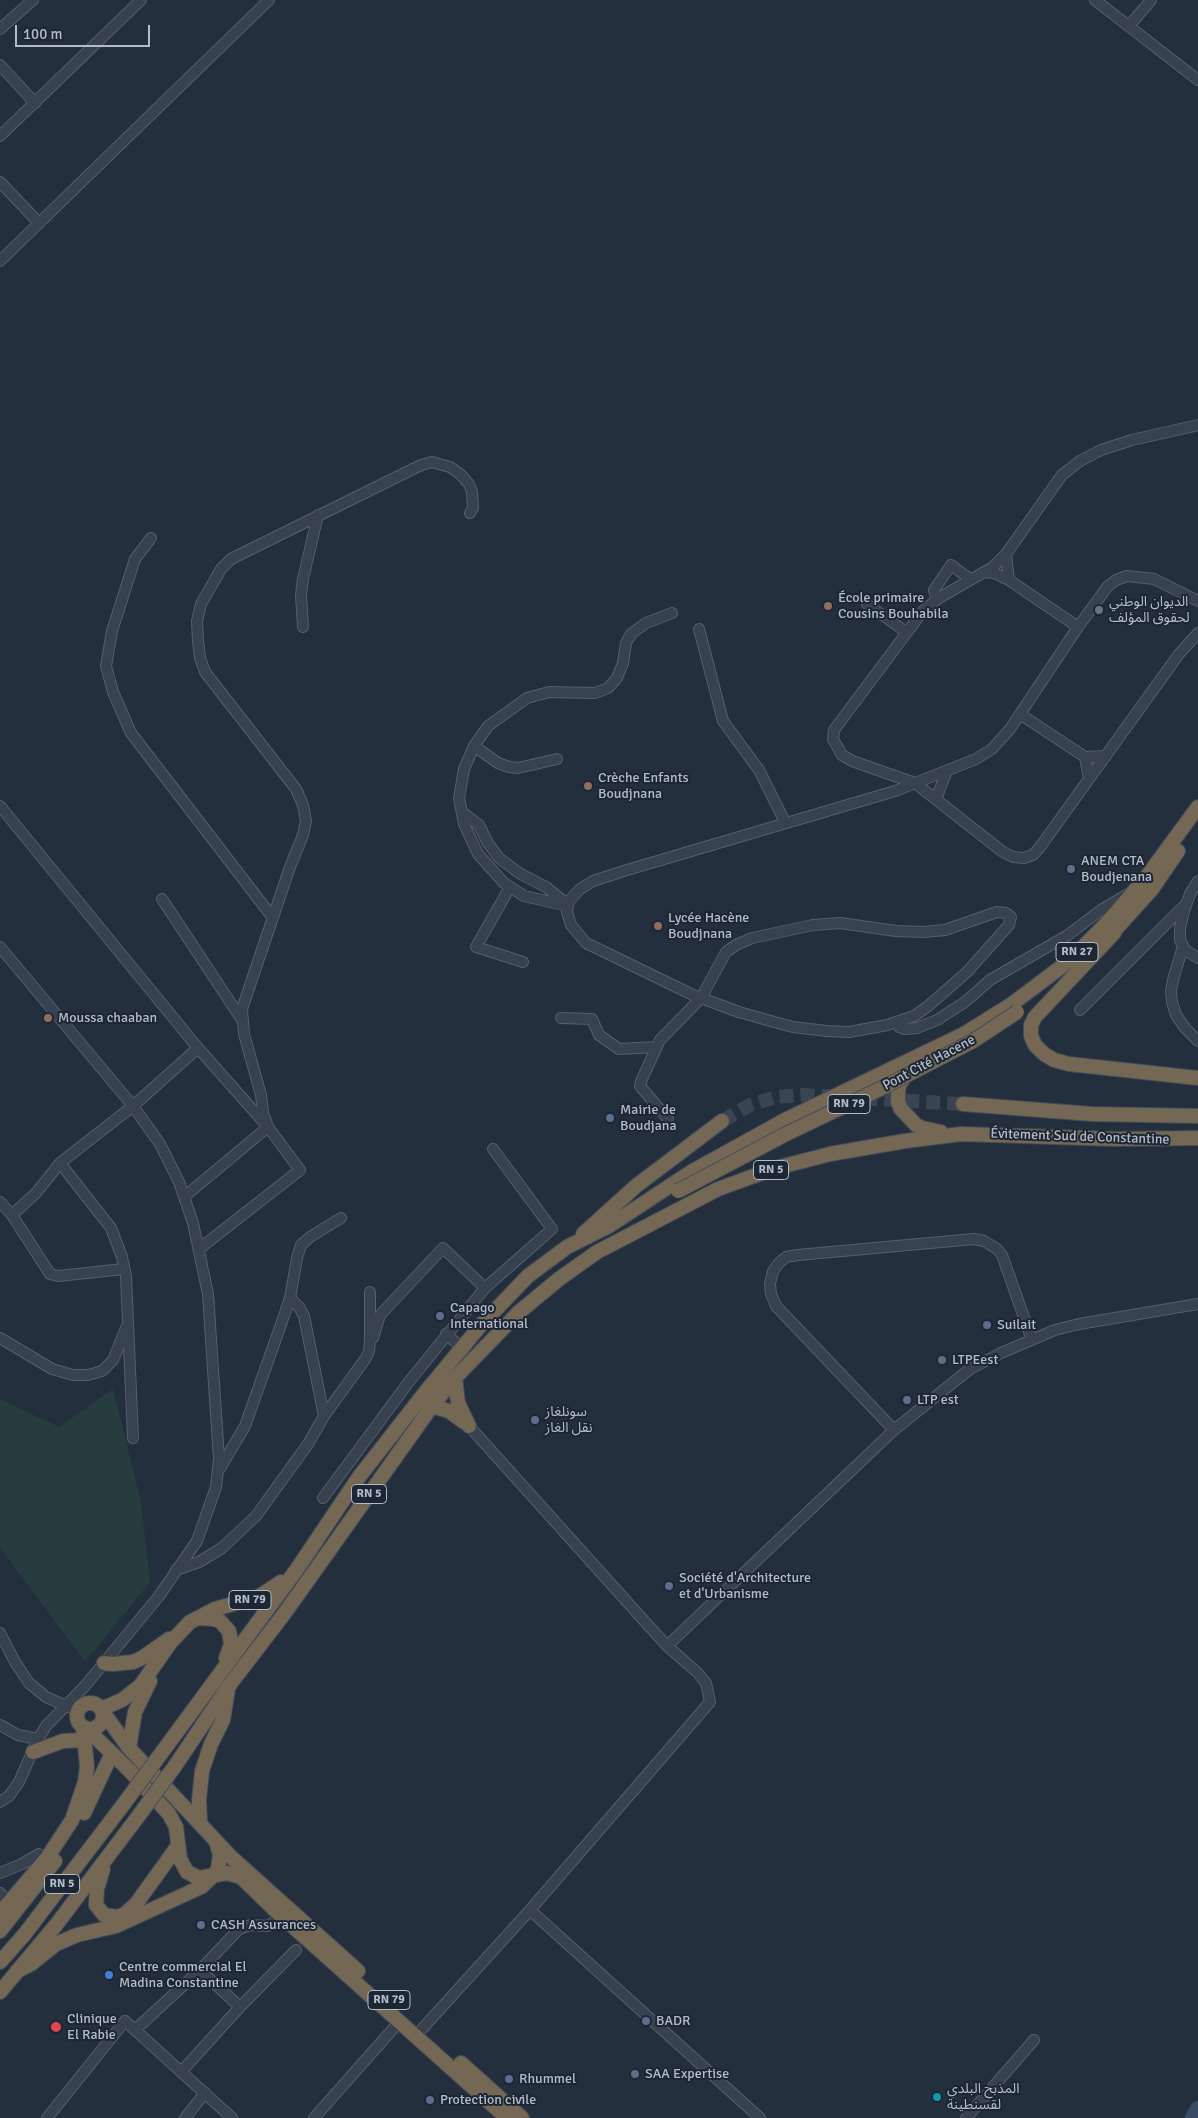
<!DOCTYPE html>
<meta charset="utf-8">
<style>
body{margin:0}
#map{position:relative;width:1198px;height:2118px;overflow:hidden;background:#242f3e;font-family:Signika,sans-serif}
canvas{display:block}
.scale{position:absolute;left:15px;top:25px;width:135px;height:22px;box-sizing:border-box;border:2px solid #b4bcc9;border-top:0;padding-left:6px;font-size:15px;line-height:18px;white-space:nowrap;color:#b4bcc9;-webkit-text-stroke:4px #1d2633;paint-order:stroke}
</style>
<div id="map">
<canvas width="1198" height="2118"></canvas>
<div class="scale">100 m</div>
</div>
<script>
const ctx = document.querySelector('canvas').getContext('2d');
ctx.lineJoin = 'round';
function paint(path, color) { ctx.fillStyle = color; ctx.fill(path, 'evenodd'); }
const toPath = rows => new Path2D(rows.map(r => 'M' + r).join(''));
function stroke(path, color, width, dash) { ctx.strokeStyle = color; ctx.lineWidth = width; ctx.lineCap = dash ? 'butt' : 'round'; ctx.setLineDash(dash || []); ctx.stroke(path); }
function drawText(font, color, halo, rows, align = 'center') {
  ctx.font = font + ' Signika,"Noto Sans Arabic",sans-serif'; ctx.lineWidth = 4; ctx.setLineDash([]); ctx.textBaseline = 'middle'; ctx.strokeStyle = halo; ctx.fillStyle = color; for (const [text, x, y, turn = 0] of rows) {
    ctx.save(); ctx.translate(x, y); ctx.rotate((+turn || 0) * Math.PI / 180); ctx.textAlign = isNaN(turn) ? turn : align; if (halo) ctx.strokeText(text, 0, 0); ctx.fillText(text, 0, 0); ctx.restore();
  }
}
const green = toPath([
 [113,1389,141,1501,150,1582,85,1662,0,1547,0,1399,59,1427]
]);
const river = toPath([
 [1193,2118,1198,2109]
]);
const highwayTunnel = toPath([
 [722,1121,750,1105,776,1097,803,1095,963,1104]
]);
const minor = toPath([
 [1095,0,1198,80],
 [1129,26,1151,0],
 [0,29,33,0],
 [0,65,35,103],
 [0,136,141,0],
 [0,182,39,223],
 [0,261,269,0],
 [1198,425,1132,440,1101,450,1080,461,1062,475,1006,554,993,567,939,598,923,611,834,730,833,739,842,755,852,761,915,783,1003,852,1013,857,1024,858,1033,855,1040,847,1179,654,1198,633],
 [151,538,135,559,112,631,106,666,113,692,131,733,273,918],
 [1006,554,1009,580],
 [984,572,994,573,1009,580,1078,627],
 [937,600,934,590,951,565,970,579],
 [867,604,906,632],
 [303,627,301,595,303,579,318,515],
 [699,629,723,721,759,770,785,822],
 [1020,714,1085,757],
 [474,746,498,763,509,767,518,768,557,759],
 [1089,779,1085,757,1106,756],
 [936,799,947,771],
 [0,806,198,1048,268,1127,300,1170,199,1249],
 [462,812,479,825,488,843,499,858,519,873,546,887,568,905],
 [1198,881,1190,894,1184,911,1180,928,1180,940,1185,950,1198,958],
 [510,887,476,947,523,962],
 [162,899,242,1020],
 [568,906,524,896,504,883,478,854,464,824,459,798,464,769,474,746,488,726,527,698,549,692,595,693,608,688,617,678,623,663,626,643,631,634,646,623,672,613],
 [1183,946,1173,980,1171,991,1172,1002,1176,1015,1185,1028,1198,1041],
 [0,947,133,1106,160,1144,179,1182,193,1223,208,1294,219,1459,216,1487,197,1541,159,1596,85,1686,46,1726,38,1739,19,1782,9,1796,0,1802],
 [1080,1010,1187,903],
 [561,1018,592,1019,599,1035,619,1049,656,1047],
 [896,1022,899,1027,905,1029,917,1028,937,1020,965,1002,990,980,1068,935,1101,910,1128,894],
 [668,1119,640,1086,642,1079,660,1040,701,998,726,952,736,945,752,938,813,925,840,923,896,931,924,932,945,930,997,912,1006,913,1011,917,1009,925,967,972,927,1007,914,1016,887,1025,849,1032,827,1031,793,1027,767,1020,739,1012,701,998,693,995,586,943,571,925,567,912,569,901,580,889,593,881,627,870,895,791,976,759,992,749,1010,729,1078,627,1108,586,1116,580,1127,576,1154,579,1198,601],
 [184,1197,268,1127,263,1113,261,1095,244,1034,242,1009,290,867,303,835,306,821,303,805,296,789,205,672,200,658,198,641,197,621,201,604,221,569,231,559,421,465,432,462,450,467,460,474,469,484,472,492,473,508,470,513],
 [0,1202,12,1215,50,1274,58,1276,124,1269],
 [12,1215,36,1193,60,1163],
 [290,1298,299,1307,304,1316,324,1416],
 [446,1334,462,1348],
 [0,1338,52,1369,73,1375,88,1375,102,1371,113,1360,127,1326],
 [373,1338,380,1315,443,1248,485,1288],
 [894,1430,776,1306,771,1294,770,1284,773,1271,779,1263,786,1257,798,1255,974,1239,984,1241,997,1249,1002,1255,1032,1340],
 [133,1438,126,1276,122,1257,111,1228,60,1163,133,1106,198,1048],
 [219,1470,245,1426,284,1316,290,1298,297,1258,301,1245,310,1237,341,1218],
 [323,1498,408,1383,485,1288,552,1229,493,1149],
 [176,1570,199,1562,222,1548,256,1516,308,1444,324,1416,366,1358,369,1351,370,1340,370,1292],
 [0,1633,15,1662,29,1683,46,1697,78,1711],
 [667,1646,894,1430,970,1369,1001,1353,1055,1330,1079,1324,1198,1304],
 [0,1725,18,1735,38,1739],
 [0,1873,22,1864,39,1854],
 [0,1893,9,1903],
 [530,1910,760,2118],
 [200,1970,240,2007,296,1950],
 [422,2029,530,1910,710,1702,706,1683,697,1672,667,1646,647,1624,469,1426],
 [135,2030,232,2118],
 [181,2072,240,2007],
 [47,2118,125,2021,135,2030,200,1970,239,1929,251,1925,268,1926,274,1922,279,1914],
 [185,2118,205,2093],
 [314,2118,400,2021],
 [966,2118,1034,2040]
]);
const highway = toPath([
 [1114,933,1035,1017,1031,1025,1031,1036,1035,1045,1044,1054,1054,1060,1069,1064,1198,1078],
 [1107,939,1152,889,1178,851],
 [908,1072,899,1085,898,1091,898,1102,901,1109,916,1125,922,1128,941,1132],
 [963,1104,1092,1114,1198,1116],
 [583,1234,636,1186,722,1121],
 [455,1378,458,1403,469,1426],
 [432,1406,449,1411,464,1422],
 [199,1618,214,1619,220,1621,229,1631,231,1644,226,1658],
 [104,1663,113,1664,133,1662,142,1658,169,1639],
 '77 1716a13 13 0 1 1 26 0a13 13 0 1 1-26 0Z',
 [101,1709,122,1700,140,1686,171,1642,190,1622,215,1609,258,1597,281,1582],
 [103,1712,129,1748,231,1857,358,1971],
 [86,1728,130,1771,169,1814,176,1827,180,1859,187,1872,199,1878,227,1873,241,1877,279,1914,507,2118],
 [129,1748,135,1712,150,1681],
 [33,1752,63,1741,84,1740],
 [160,1755,297,1569,359,1477,427,1390,481,1325,528,1276,567,1247,609,1226,691,1172,787,1119,964,1034,1012,1004,1069,961,1105,925,1148,875,1198,807],
 [175,1766,228,1687,284,1614,432,1406,455,1378,518,1313,559,1279,597,1252,718,1189,776,1168,830,1154,905,1141,961,1134,1116,1139,1198,1138],
 [84,1813,112,1753],
 [200,1822,199,1800,202,1771,211,1744,223,1720,228,1689],
 [103,1869,97,1889,96,1905,104,1915,117,1917,125,1914,136,1904,177,1847],
 [0,1913,47,1858,72,1820,85,1782,87,1766,83,1727],
 [0,1931,55,1861],
 [0,1962,24,1935,123,1805],
 [17,1971,31,1964,56,1944,77,1935,116,1926,201,1887,214,1875,218,1869,220,1855,216,1841],
 [0,1992,56,1925,137,1818],
 [461,2063,522,2118]
]);
const highwayBridge = toPath([
 [678,1191,786,1134,882,1088,973,1041,1017,1012],
 [123,1805,160,1755],
 [137,1818,175,1766]
]);
const markers = [
 [828,606,5,"#8d6e63"],
 [1099,610,5,"#6b7280"],
 [588,786,5,"#8d6e63"],
 [1071,869,5,"#5c6f8a"],
 [658,926,5,"#8d6e63"],
 [48,1018,5,"#8d6e63"],
 [610,1118,5,"#5c6f8a"],
 [440,1316,5,"#5c6f8a"],
 [987,1325,5,"#5c6f8a"],
 [942,1360,5,"#5c6f8a"],
 [907,1400,5,"#5c6f8a"],
 [535,1420,5,"#5c6f8a"],
 [669,1586,5,"#5c6f8a"],
 [201,1925,5,"#5c6f8a"],
 [109,1975,5,"#3f7fe0"],
 [646,2021,5,"#5c6f8a"],
 [56,2027,6,"#e0444e"],
 [635,2074,5,"#5c6f8a"],
 [509,2079,5,"#5c6f8a"],
 [937,2097,5,"#0f9aa8"],
 [430,2100,5,"#5c6f8a"]
];
const shields = [
 [1077,952,42],
 [849,1104,42],
 [771,1170,35],
 [369,1494,35],
 [250,1600,42],
 [62,1884,35],
 [389,2000,42]
];
const shieldNames = [
 ["RN 27",1077,952],
 ["RN 79",849,1104],
 ["RN 5",771,1170],
 ["RN 5",369,1494],
 ["RN 79",250,1600],
 ["RN 5",62,1884],
 ["RN 79",389,2000]
];
const poiNames = [
 ["École primaire",838,598],
 ["Cousins Bouhabila",838,614],
 ["الديوان الوطني",1109,602],
 ["لحقوق المؤلف",1109,618],
 ["Crèche Enfants",598,778],
 ["Boudjnana",598,794],
 ["ANEM CTA",1081,861],
 ["Boudjenana",1081,877],
 ["Lycée Hacène",668,918],
 ["Boudjnana",668,934],
 ["Moussa chaaban",58,1018],
 ["Mairie de",620,1110],
 ["Boudjana",620,1126],
 ["Capago",450,1308],
 ["International",450,1324],
 ["Suilait",997,1325],
 ["LTPEest",952,1360],
 ["LTP est",917,1400],
 ["سونلغاز",545,1412],
 ["نقل الغاز",545,1428],
 ["Société d'Architecture",679,1578],
 ["et d'Urbanisme",679,1594],
 ["CASH Assurances",211,1925],
 ["Centre commercial El",119,1967],
 ["Madina Constantine",119,1983],
 ["Clinique",67,2019],
 ["El Rabie",67,2035],
 ["BADR",656,2021],
 ["SAA Expertise",645,2074],
 ["Rhummel",519,2079],
 ["المذبح البلدي",947,2089],
 ["لقسنطينة",947,2105],
 ["Protection civile",440,2100]
];
const streetNames = [
 ["Pont Cité Hacene",929,1063,-28],
 ["Évitement Sud de Constantine",1080,1137,2]
];
paint(green, '#263c3f');
stroke(river, '#394c67', 16);
stroke(highwayTunnel, '#3a4453', 14, [14, 7]);
stroke(minor, '#565f6c', 12);
stroke(highway, '#434c59', 16);
stroke(minor, '#38414e', 10);
stroke(highway, '#746855', 14);
stroke(highwayBridge, '#434c59', 16, []);
stroke(highwayBridge, '#746855', 14);
for (const [x, y, r, color] of markers) { const dot = new Path2D(); dot.arc(x, y, r, 0, 2 * Math.PI); ctx.fillStyle = color; ctx.fill(dot); stroke(dot, '#1d2633', 2); }
for (const [x, y, w] of shields) { const box = new Path2D(); box.roundRect(x - w / 2, y - 9.5, w, 19, 4); ctx.fillStyle = '#1d2633'; ctx.fill(box); stroke(box, '#b4bcc9', 1); }
drawText('bold 12px', '#b4bcc9', null, shieldNames);
drawText('14px', '#b4bcc9', '#1d2633', poiNames, 'left');
drawText('14px', '#b4bcc9', '#1d2633', streetNames);
</script>
